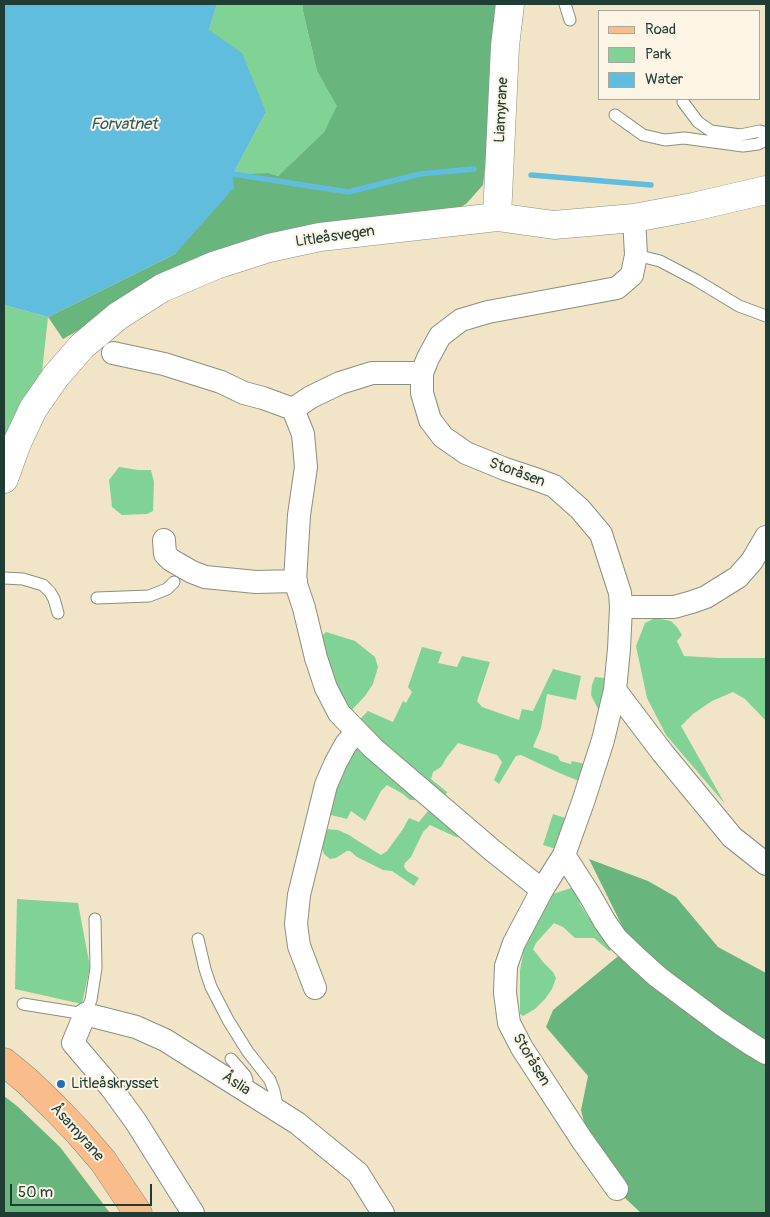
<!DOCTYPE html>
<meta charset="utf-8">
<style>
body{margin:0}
#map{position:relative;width:770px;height:1217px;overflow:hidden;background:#f2e4c7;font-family:Pangolin,sans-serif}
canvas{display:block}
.frame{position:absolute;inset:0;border:5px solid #1f3d34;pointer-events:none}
.legend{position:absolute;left:598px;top:10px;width:162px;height:90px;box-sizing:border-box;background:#fcf5e5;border:1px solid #a4ab9e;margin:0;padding:6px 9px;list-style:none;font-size:15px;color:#1f3d34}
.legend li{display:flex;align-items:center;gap:10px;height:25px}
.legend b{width:25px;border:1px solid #a4ab9e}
.scale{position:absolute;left:10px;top:1184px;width:142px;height:22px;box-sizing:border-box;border:2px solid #1f3d34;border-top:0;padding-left:6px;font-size:15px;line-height:18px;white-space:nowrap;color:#1f3d34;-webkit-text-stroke:4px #fcf5e5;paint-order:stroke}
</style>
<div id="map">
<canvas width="770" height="1217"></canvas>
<div class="frame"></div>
<ul class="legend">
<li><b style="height:6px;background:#fabc8b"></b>Road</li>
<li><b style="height:14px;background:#81d395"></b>Park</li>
<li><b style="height:14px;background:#60bdde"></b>Water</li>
</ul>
<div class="scale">50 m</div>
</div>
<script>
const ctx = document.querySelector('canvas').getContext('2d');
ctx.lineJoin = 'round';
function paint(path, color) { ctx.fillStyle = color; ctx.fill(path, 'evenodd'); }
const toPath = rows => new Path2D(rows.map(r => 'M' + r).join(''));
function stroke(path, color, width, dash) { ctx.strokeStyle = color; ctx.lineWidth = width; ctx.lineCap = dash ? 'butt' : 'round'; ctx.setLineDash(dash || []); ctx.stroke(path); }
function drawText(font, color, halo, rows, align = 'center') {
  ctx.font = font + ' Pangolin,sans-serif'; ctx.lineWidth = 4; ctx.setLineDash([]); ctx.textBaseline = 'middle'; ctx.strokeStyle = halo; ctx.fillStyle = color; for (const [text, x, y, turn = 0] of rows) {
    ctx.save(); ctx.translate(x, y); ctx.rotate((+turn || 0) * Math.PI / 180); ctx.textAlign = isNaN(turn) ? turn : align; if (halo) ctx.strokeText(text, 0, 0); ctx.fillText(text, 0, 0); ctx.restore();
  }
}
const green = toPath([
 [217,4,303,4,303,11,317,71,338,106,324,132,278,176,269,173,233,174,266,112,209,30],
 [4,305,48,317,42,372,28,399,4,437],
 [119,467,138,470,151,470,154,482,153,511,147,514,122,515,112,507,109,480],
 [655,618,671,621,677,627,682,635,677,641,684,656,719,658,766,658,766,721,745,699,733,692,712,701,693,714,681,726,725,804,666,735,647,698,636,646,645,623],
 [326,632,355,641,375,657,378,667,373,684,365,696,350,712,334,695,319,639],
 [422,647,442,652,438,663,457,667,462,656,490,662,477,701,482,707,519,720,522,709,533,711,553,669,581,676,576,700,547,694,541,728,533,747,558,756,560,761,571,764,572,761,589,765,601,715,591,695,592,685,595,677,604,678,609,685,586,784,557,772,521,755,516,756,499,784,494,780,502,762,497,755,458,743,447,757,441,767,433,772,431,779,447,792,445,798,358,721,368,711,393,722,403,701,406,703,412,692,408,687],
 [357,745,471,839,456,837,430,825,423,832,411,857,405,863,404,867,407,871,419,878,414,886,392,871,383,870,357,857,350,851,347,851,336,858,330,859,324,854,321,846,326,829,338,830,349,835,358,841,381,855,387,851,403,829,409,818,419,822,428,811,417,800,410,800,403,794,387,785,381,791,365,821,351,811,347,819,331,815,327,808,326,803],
 [553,814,571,820,556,849,543,845],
 [571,888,578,892,580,904,588,917,616,948,609,951,594,938,575,938,563,927,554,923,536,943,533,949,543,962,553,972,556,978,552,989,545,999,535,1009,523,1016,520,1014,520,970,524,949,553,894],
 [17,899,78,903,90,967,82,1004,15,989]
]);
const forest = toPath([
 [303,4,503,4,483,185,466,204,448,214,339,222,86,326,63,339,48,317,175,254,233,174,269,173,278,176,324,132,337,106,317,71,303,11],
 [589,859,648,881,676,897,718,947,766,973,766,1213,641,1213,596,1171,581,1110,588,1076,546,1027,553,1010,622,953,634,950],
 [4,1096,17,1106,60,1147,110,1213,4,1213]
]);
const water = toPath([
 [4,4,217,4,209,30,242,53,266,112,233,174,234,188,175,254,48,317,4,305]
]);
const stream = toPath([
 [233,174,348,192,420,174,474,169],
 [531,175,651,185]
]);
const service = toPath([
 [565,4,570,20],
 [683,102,698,122,711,131,740,135,760,131,766,133],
 [615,115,643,135,665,140,684,138,743,146,758,144,766,140],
 [636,255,660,261,696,280,739,306,766,316],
 [4,578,23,579,43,585,50,592,54,599,58,613],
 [97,598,149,596,167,589,174,582],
 [198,939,205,969,211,987,228,1020,248,1052,270,1080,274,1091,278,1110],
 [23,1004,85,1014,91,1000,96,968,95,919],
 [231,1059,245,1075,247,1080,245,1090]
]);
const minor = toPath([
 [113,353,164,364,221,382,244,393,263,398,293,409],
 [422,373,372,373,340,383,311,397,293,409,303,434,306,467,299,515,295,581,304,608,316,658,326,688,339,713,373,748,492,850,542,890],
 [164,540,165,554,171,560,192,572,205,577,256,582,296,581],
 [621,607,674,607,692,602,706,597,738,577,752,561,766,537],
 [615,690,662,752,732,837,766,864],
 [564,855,589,894,605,922,617,939,638,959,658,977,721,1024,751,1044,766,1053],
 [315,988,299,946,296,924,299,895,326,785,336,762,346,744,356,732],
 [617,1189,582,1140,522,1048,509,1023,505,993,506,966,514,943,542,890,564,855,583,802,603,740,615,690,619,649,621,607,620,593,601,534,580,509,554,486,538,480,505,469,466,453,443,437,430,420,422,393,422,373,428,358,440,336,461,320,488,312,617,288,632,275,636,255,634,218],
 [193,1213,136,1122,112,1089,73,1043,85,1014,136,1027,165,1040,297,1123,358,1173,383,1213]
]);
const tertiary = toPath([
 [497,217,505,46,510,4],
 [4,479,17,443,33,409,56,376,82,346,118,316,162,288,216,265,269,248,320,237,497,217,554,225,634,218,693,207,766,190]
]);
const primary = toPath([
 [4,1062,27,1081,55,1108,79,1133,103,1161,138,1213]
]);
const markers = [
 [61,1084,5,"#1f6fb2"]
];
const streetNames = [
 ["Liamyrane",502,110,-87],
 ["Litleåsvegen",335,237,-8],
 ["Storåsen",517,473,20],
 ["Storåsen",531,1060,59],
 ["Åslia",236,1084,33],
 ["Åsamyrane",77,1133,48]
];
const poiNames = [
 ["Litleåskrysset",71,1084]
];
const waterNames = [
 ["Forvatnet",124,125]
];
paint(green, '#81d395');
paint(forest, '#68b57e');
paint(water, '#60bdde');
stroke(stream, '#60bdde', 5.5);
stroke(service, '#88907e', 13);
stroke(minor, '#88907e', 24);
stroke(tertiary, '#88907e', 29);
stroke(primary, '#88907e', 29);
stroke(service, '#fff', 11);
stroke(minor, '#fff', 22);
stroke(tertiary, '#fff', 28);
stroke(primary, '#fabc8b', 28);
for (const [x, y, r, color] of markers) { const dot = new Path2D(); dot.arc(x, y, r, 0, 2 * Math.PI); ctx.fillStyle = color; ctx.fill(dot); stroke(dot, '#fcf5e5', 2); }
drawText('15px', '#1f3d34', '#fcf5e5', streetNames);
drawText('15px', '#1f3d34', '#fcf5e5', poiNames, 'left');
drawText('italic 16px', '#2f5d5e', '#fcf5e5', waterNames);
</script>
